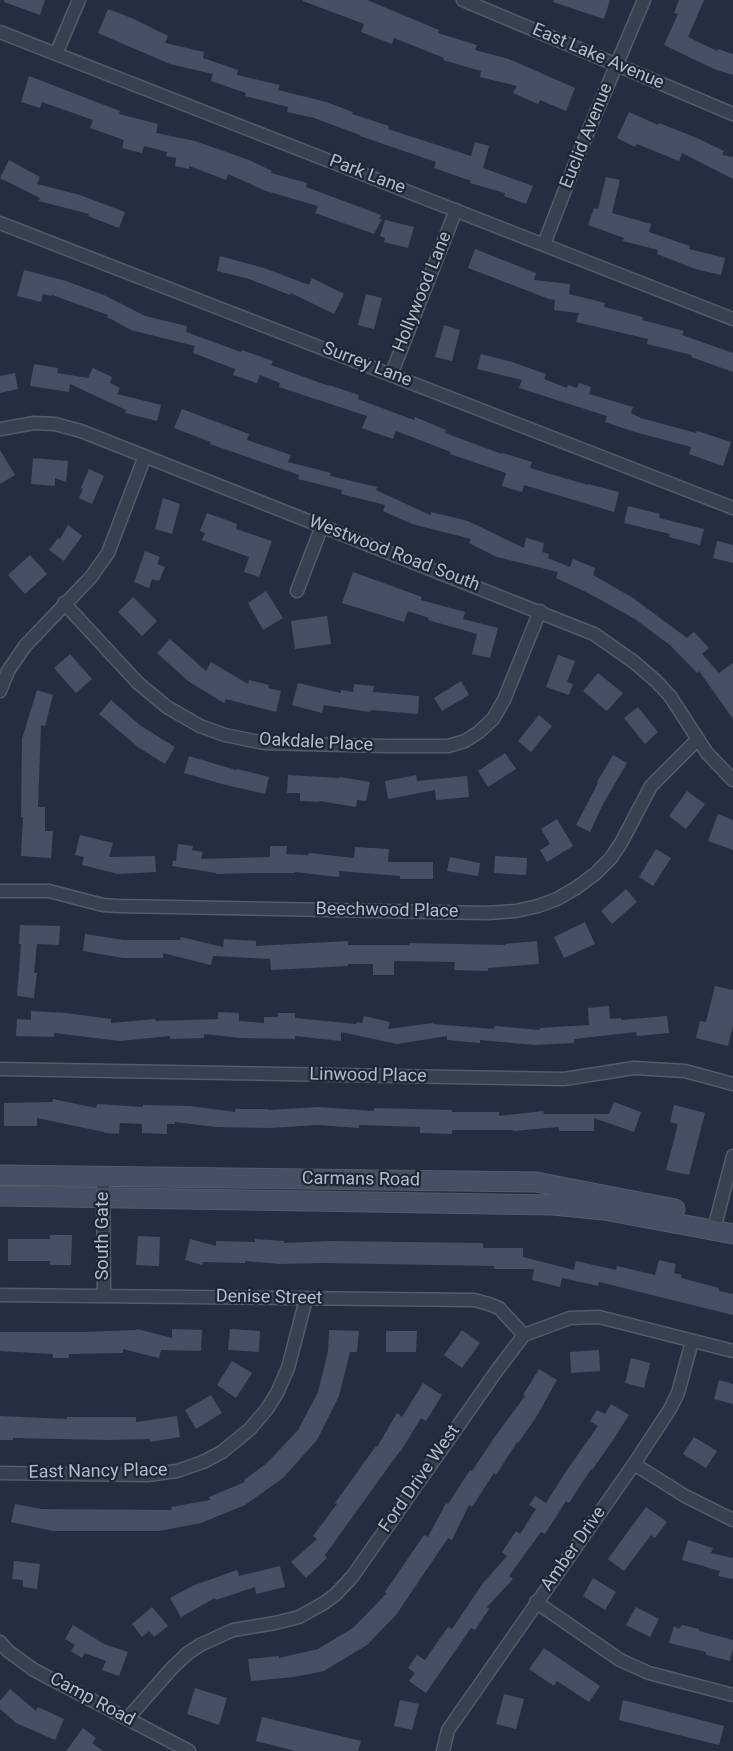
<!DOCTYPE html>
<style>
body{margin:0}
canvas{display:block;background:#242e40}
</style>
<canvas width="733" height="1751"></canvas>
<script>
const ctx = document.querySelector('canvas').getContext('2d');
ctx.lineJoin = 'round';
function paint(path, color) { ctx.fillStyle = color; ctx.fill(path, 'evenodd'); }
const toPath = rows => new Path2D(rows.map(r => 'M' + r).join(''));
function stroke(path, color, width, dash) { ctx.strokeStyle = color; ctx.lineWidth = width; ctx.lineCap = dash ? 'butt' : 'round'; ctx.setLineDash(dash || []); ctx.stroke(path); }
function drawText(font, color, halo, rows, align = 'center') {
  ctx.font = font + ' Roboto,sans-serif'; ctx.lineWidth = 4.5; ctx.setLineDash([]); ctx.textBaseline = 'middle'; ctx.strokeStyle = halo; ctx.fillStyle = color; for (const [text, x, y, turn = 0] of rows) {
    ctx.save(); ctx.translate(x, y); ctx.rotate((+turn || 0) * Math.PI / 180); ctx.textAlign = isNaN(turn) ? turn : align; if (halo) ctx.strokeText(text, 0, 0); ctx.fillText(text, 0, 0); ctx.restore();
  }
}
const building = toPath([
 [4,0,45,0,40,15,4,2],
 [303,0,367,0,439,30,438,33,477,45,475,50,509,59,575,88,566,111,540,100,538,104,513,93,517,86,480,77,481,71,443,60,444,58,394,38,392,44,361,32,364,24,303,1],
 [554,0,610,0,604,19,553,2],
 [679,0,704,0,688,37,717,51,718,49,733,54,733,75,714,69,664,45,678,14,674,13],
 [108,9,134,19,168,36,165,43,204,52,203,58,238,70,237,75,280,85,278,90,326,102,353,112,352,114,389,126,388,129,471,156,475,142,489,146,483,168,533,186,526,204,504,196,505,193,470,183,471,181,434,168,436,162,360,136,360,135,314,118,287,112,288,107,245,96,246,93,211,81,213,74,170,64,98,33],
 [29,76,120,111,119,114,158,124,156,133,195,141,249,160,272,171,271,173,307,183,306,187,381,215,379,219,382,219,374,234,315,213,318,206,266,191,228,174,226,180,189,166,189,169,175,166,176,158,166,156,167,152,144,146,142,153,122,148,124,140,90,128,93,120,42,102,40,108,21,102],
 [629,112,658,125,659,123,697,138,724,151,722,155,733,157,733,179,682,153,679,161,637,144,635,147,617,138],
 [9,160,40,177,37,184,80,195,125,212,119,228,88,216,89,214,39,201,40,198,0,178],
 [606,177,620,180,612,213,651,224,649,232,690,246,689,249,725,258,721,275,695,269,657,254,658,250,623,241,624,238,588,225,594,208,598,209],
 [385,220,414,227,408,248,384,242,385,238,380,236],
 [475,249,536,273,534,280,570,284,569,294,605,303,604,307,643,317,642,320,684,331,682,335,733,353,733,372,691,357,692,355,647,344,648,339,576,322,579,313,554,310,555,300,549,299,468,268],
 [220,256,264,268,309,285,312,278,344,294,334,314,291,293,290,295,249,279,217,271],
 [24,270,66,281,106,296,145,316,187,326,186,332,241,352,242,350,273,361,271,365,329,386,329,385,359,395,358,399,414,420,415,417,446,430,445,433,502,454,503,453,532,462,530,468,588,485,588,484,619,492,614,512,524,485,522,492,502,486,506,473,450,454,451,452,396,431,393,439,362,428,367,416,279,387,280,383,260,375,257,383,233,375,235,369,193,353,195,346,131,330,107,317,108,315,52,295,51,296,43,294,41,302,17,296],
 [366,294,382,298,374,329,358,325],
 [444,325,460,330,452,361,435,357],
 [481,354,512,362,546,374,544,379,567,388,568,385,577,388,579,383,591,387,589,394,633,407,631,413,641,418,696,433,697,431,731,442,723,466,689,454,691,447,635,432,605,422,607,416,519,388,522,380,477,369],
 [34,364,58,368,57,373,88,378,93,368,112,377,110,383,120,388,117,394,161,405,157,421,125,413,126,410,70,384,69,392,30,386],
 [15,373,18,389,0,393,0,376],
 [182,409,249,434,247,440,291,455,288,462,331,473,330,476,377,487,376,490,430,515,431,512,468,521,524,548,526,538,544,543,542,552,549,554,548,558,570,567,573,559,595,568,593,575,633,598,687,638,694,632,709,648,702,654,719,673,733,663,733,719,699,671,697,673,671,646,635,619,588,593,556,578,558,572,497,557,469,543,471,539,412,524,383,511,385,505,341,494,342,490,298,479,299,475,210,444,211,442,174,428],
 [0,450,15,475,0,484],
 [33,458,68,461,66,482,55,478,55,486,31,484],
 [89,469,104,476,92,504,79,498,83,489,81,488],
 [163,498,180,504,172,534,155,529],
 [628,506,660,514,659,518,704,529,700,545,669,537,670,534,624,523],
 [207,513,237,524,236,529,272,541,259,577,244,572,249,557,202,540,205,533,200,531],
 [68,525,82,536,64,561,49,550,58,538,60,539],
 [717,541,733,545,733,563,713,558],
 [145,551,160,557,157,564,165,567,159,581,152,579,149,588,134,582],
 [30,555,47,574,25,594,8,575],
 [353,572,422,597,421,600,465,612,463,619,498,628,490,658,472,654,477,634,428,620,429,618,408,611,404,622,342,603],
 [266,591,283,618,263,630,248,603],
 [133,597,157,621,142,636,118,612],
 [327,616,331,644,295,649,291,621],
 [170,639,206,671,211,662,248,684,249,680,269,685,268,688,281,691,276,712,226,699,224,703,188,681,157,653],
 [70,654,92,679,76,693,54,668],
 [558,655,575,661,567,682,573,684,569,695,546,687],
 [598,673,623,693,607,711,583,691],
 [461,681,469,695,442,711,434,698],
 [298,683,341,693,341,690,353,692,354,684,374,686,373,692,419,696,418,714,371,710,370,712,324,705,322,713,292,705],
 [37,690,53,695,45,726,41,725,38,807,45,807,45,831,53,831,51,858,21,856,23,817,21,817,22,739],
 [111,700,141,726,175,747,165,764,138,747,99,714],
 [638,707,658,732,645,744,624,718],
 [539,715,552,726,531,752,518,741],
 [505,753,516,769,488,787,478,771],
 [613,755,627,763,603,804,590,832,576,825,598,783,597,782],
 [189,756,236,770,237,769,269,777,265,794,222,784,184,773],
 [288,775,339,778,340,777,370,782,366,801,357,800,356,807,319,801,319,802,300,801,300,793,287,793],
 [416,775,417,781,467,776,469,797,436,800,435,790,388,799,385,781],
 [687,791,705,804,686,829,669,816],
 [718,814,733,820,733,850,708,841],
 [557,819,573,846,547,862,540,850,550,844,541,829],
 [80,835,113,843,109,857,155,856,156,872,118,874,82,865,84,857,75,855],
 [178,844,193,846,192,850,203,852,201,859,270,857,270,846,287,846,286,854,308,855,309,853,354,858,355,847,389,849,388,862,433,862,433,879,400,879,400,876,339,871,339,877,295,872,295,873,253,873,216,874,216,873,172,866,173,861,176,861],
 [656,849,671,858,653,886,639,877],
 [495,856,527,858,526,875,494,873],
 [450,857,480,863,478,876,447,871],
 [626,889,637,902,612,924,601,911],
 [585,922,595,944,564,958,554,937],
 [20,925,60,926,59,945,37,944,34,973,37,973,34,998,17,996,21,944,19,944],
 [85,934,124,940,180,940,181,937,223,947,224,939,256,941,256,946,348,941,348,945,409,945,409,943,505,945,505,944,537,941,539,964,488,968,488,971,454,970,455,962,394,961,394,975,373,975,373,964,348,964,348,966,271,970,270,959,213,956,211,965,163,953,163,958,123,958,83,951],
 [715,986,733,990,733,1026,728,1046,696,1038,700,1021,706,1022],
 [609,1006,610,1019,621,1018,621,1020,667,1016,669,1033,637,1036,636,1032,574,1039,574,1043,535,1045,480,1040,480,1043,447,1040,447,1036,397,1044,341,1032,341,1041,295,1036,295,1039,241,1038,204,1034,204,1038,170,1039,170,1036,120,1041,54,1033,54,1037,16,1036,17,1019,31,1020,31,1011,66,1013,111,1019,111,1023,155,1019,156,1021,218,1019,218,1012,239,1013,239,1021,264,1023,264,1017,278,1017,278,1013,295,1013,295,1018,356,1024,357,1022,362,1023,364,1016,390,1022,388,1029,433,1023,433,1024,494,1029,495,1026,540,1030,539,1028,589,1025,588,1008],
 [53,1099,96,1108,97,1104,143,1107,143,1105,190,1106,235,1112,235,1109,268,1109,268,1110,318,1107,374,1111,374,1108,452,1110,452,1112,499,1112,499,1116,543,1111,544,1114,609,1114,614,1102,641,1112,634,1132,594,1118,594,1131,559,1131,559,1127,513,1131,513,1130,452,1130,452,1134,420,1133,420,1127,359,1125,359,1128,318,1125,269,1128,216,1127,175,1122,175,1124,167,1124,167,1134,142,1133,142,1124,120,1123,119,1134,104,1133,104,1132,37,1118,37,1126,4,1126,4,1103,52,1102],
 [674,1105,705,1113,689,1175,666,1170,678,1124,670,1122],
 [50,1235,72,1235,71,1265,50,1265,50,1261,8,1261,8,1239,50,1239],
 [138,1236,160,1237,159,1266,136,1265],
 [190,1239,216,1246,216,1241,255,1242,255,1239,284,1241,284,1243,333,1241,483,1243,483,1248,523,1248,523,1257,574,1270,576,1261,616,1270,617,1266,655,1275,659,1260,676,1264,674,1273,682,1275,681,1278,719,1288,719,1291,733,1294,733,1315,599,1282,598,1286,562,1278,560,1287,532,1280,534,1269,494,1269,494,1266,325,1263,280,1264,245,1261,245,1263,203,1262,202,1265,185,1260],
 [137,1329,172,1338,172,1329,202,1330,201,1351,161,1350,159,1358,123,1349,123,1353,69,1354,69,1358,53,1358,53,1354,0,1351,0,1332,83,1332,136,1330],
 [230,1329,260,1331,259,1352,228,1350],
 [329,1330,359,1331,357,1352,350,1352,339,1396,317,1440,283,1478,245,1505,201,1523,159,1531,53,1531,11,1522,15,1504,41,1509,172,1510,171,1507,210,1500,209,1497,245,1482,244,1480,267,1463,298,1430,318,1392,328,1351],
 [462,1330,480,1343,462,1368,444,1355],
 [386,1331,417,1331,416,1352,386,1352],
 [599,1350,600,1371,571,1373,570,1352],
 [631,1358,650,1363,644,1388,625,1383],
 [232,1361,252,1373,236,1398,217,1385],
 [539,1369,557,1380,535,1419,518,1443,517,1442,496,1475,494,1473,472,1507,469,1505,452,1540,448,1538,396,1615,367,1645,324,1671,294,1677,251,1681,248,1659,279,1656,279,1658,318,1649,353,1628,387,1593,385,1592,424,1535,428,1537,446,1503,448,1504,470,1470,472,1471,494,1438,525,1396,523,1395],
 [719,1380,733,1384,733,1404,714,1399],
 [423,1383,442,1395,426,1421,421,1418,401,1451,400,1451,325,1555,327,1558,306,1578,291,1562,317,1539,313,1536,337,1504,335,1503,353,1478,376,1446,377,1447,397,1413,402,1417],
 [211,1395,222,1413,196,1429,185,1410],
 [611,1404,629,1415,613,1440,592,1470,591,1469,569,1503,566,1501,545,1534,541,1532,509,1576,513,1579,487,1607,489,1609,475,1630,471,1628,426,1693,409,1681,415,1673,408,1668,417,1655,425,1660,448,1627,452,1629,483,1583,507,1556,502,1552,516,1531,520,1534,536,1509,529,1505,535,1496,546,1503,567,1470,598,1426,590,1421,597,1410,605,1414],
 [0,1416,67,1419,67,1417,136,1417,136,1422,177,1416,180,1437,150,1442,150,1439,107,1440,13,1438,13,1440,0,1440],
 [694,1437,717,1451,706,1468,683,1454],
 [646,1507,667,1522,655,1538,651,1535,624,1571,608,1559],
 [688,1540,713,1548,711,1553,733,1558,733,1579,718,1576,720,1571,682,1560],
 [14,1561,40,1564,37,1589,23,1587,23,1580,12,1579],
 [280,1566,285,1587,256,1594,255,1587,216,1600,215,1598,181,1617,170,1598,192,1586,237,1570,239,1576],
 [593,1578,616,1592,605,1610,583,1596],
 [152,1607,168,1626,154,1637,149,1631,142,1637,132,1624],
 [636,1607,659,1619,650,1637,626,1625],
 [73,1625,104,1644,128,1652,119,1676,102,1670,106,1661,85,1653,82,1658,71,1651,75,1645,65,1639],
 [682,1625,699,1629,699,1631,733,1640,733,1649,730,1661,706,1655,706,1652,669,1643,674,1626,679,1629],
 [544,1648,600,1686,589,1702,557,1681,554,1686,529,1669],
 [195,1688,227,1698,219,1725,187,1714],
 [10,1689,36,1711,38,1707,64,1719,55,1740,16,1723,0,1709,0,1701],
 [504,1694,524,1699,516,1729,496,1724],
 [400,1700,419,1704,412,1730,394,1726],
 [623,1700,724,1726,719,1745,619,1720],
 [262,1717,361,1741,358,1751,295,1751,256,1741],
 [83,1728,96,1738,92,1743,103,1751,66,1751]
]);
const street = toPath([
 [463,0,733,114],
 [0,32,733,319],
 [56,54,79,0],
 [0,223,733,508],
 [544,244,582,146,644,0],
 [391,375,456,210],
 [0,429,34,423,55,424,81,431,594,634,634,662,656,681,670,696,707,753,733,780],
 [297,591,322,526],
 [64,603,138,683,167,707,200,726,225,735,264,743,386,746,448,746,465,741,479,732,493,719,504,700,540,611],
 [0,691,8,671,25,646,91,577,108,553,145,456],
 [0,891,49,891,103,905,119,906,487,913,516,911,538,906,557,899,576,888,595,874,611,858,621,843,651,786,698,739],
 [0,1069,564,1079,634,1068,685,1071,733,1084],
 [103,1176,104,1296],
 [714,1229,733,1156],
 [0,1295,474,1300,489,1304,499,1308,524,1335],
 [634,1464,685,1496,733,1520],
 [0,1473,147,1475,177,1471,203,1462,222,1452,250,1429,267,1409,277,1393,288,1368,306,1299],
 [536,1602,620,1660,649,1673,733,1695],
 [0,1642,8,1651,34,1670,189,1751],
 [128,1718,172,1668,188,1653,200,1645,233,1630,275,1623,299,1617,324,1603,335,1595,352,1577,498,1369,524,1335,570,1318,599,1317,733,1351],
 [443,1751,448,1730,634,1464,670,1409,678,1393,692,1341]
]);
const secondary = toPath([
 [0,1175,536,1182,675,1209],
 [0,1196,553,1205,604,1210,733,1234]
]);
const streetNames = [
 ["East Lake Avenue",598,57,23],
 ["Euclid Avenue",587,136,-68],
 ["Park Lane",367,175,21],
 ["Hollywood Lane",423,292,-68],
 ["Surrey Lane",367,365,21],
 ["Westwood Road South",394,554,21],
 ["Oakdale Place",316,743,3],
 ["Beechwood Place",387,911,1],
 ["Linwood Place",368,1076,1],
 ["Carmans Road",361,1180,1],
 ["South Gate",103,1236,-90],
 ["Denise Street",269,1298,1],
 ["East Nancy Place",98,1472,-1],
 ["Ford Drive West",420,1479,-55],
 ["Amber Drive",574,1549,-55],
 ["Camp Road",92,1700,28]
];
paint(building, '#455064');
stroke(street, '#535c6a', 15);
stroke(secondary, '#535c6a', 21);
stroke(street, '#384150', 12);
stroke(secondary, '#464f63', 19);
drawText('18px', '#b4bcca', '#1d2635', streetNames);
</script>
